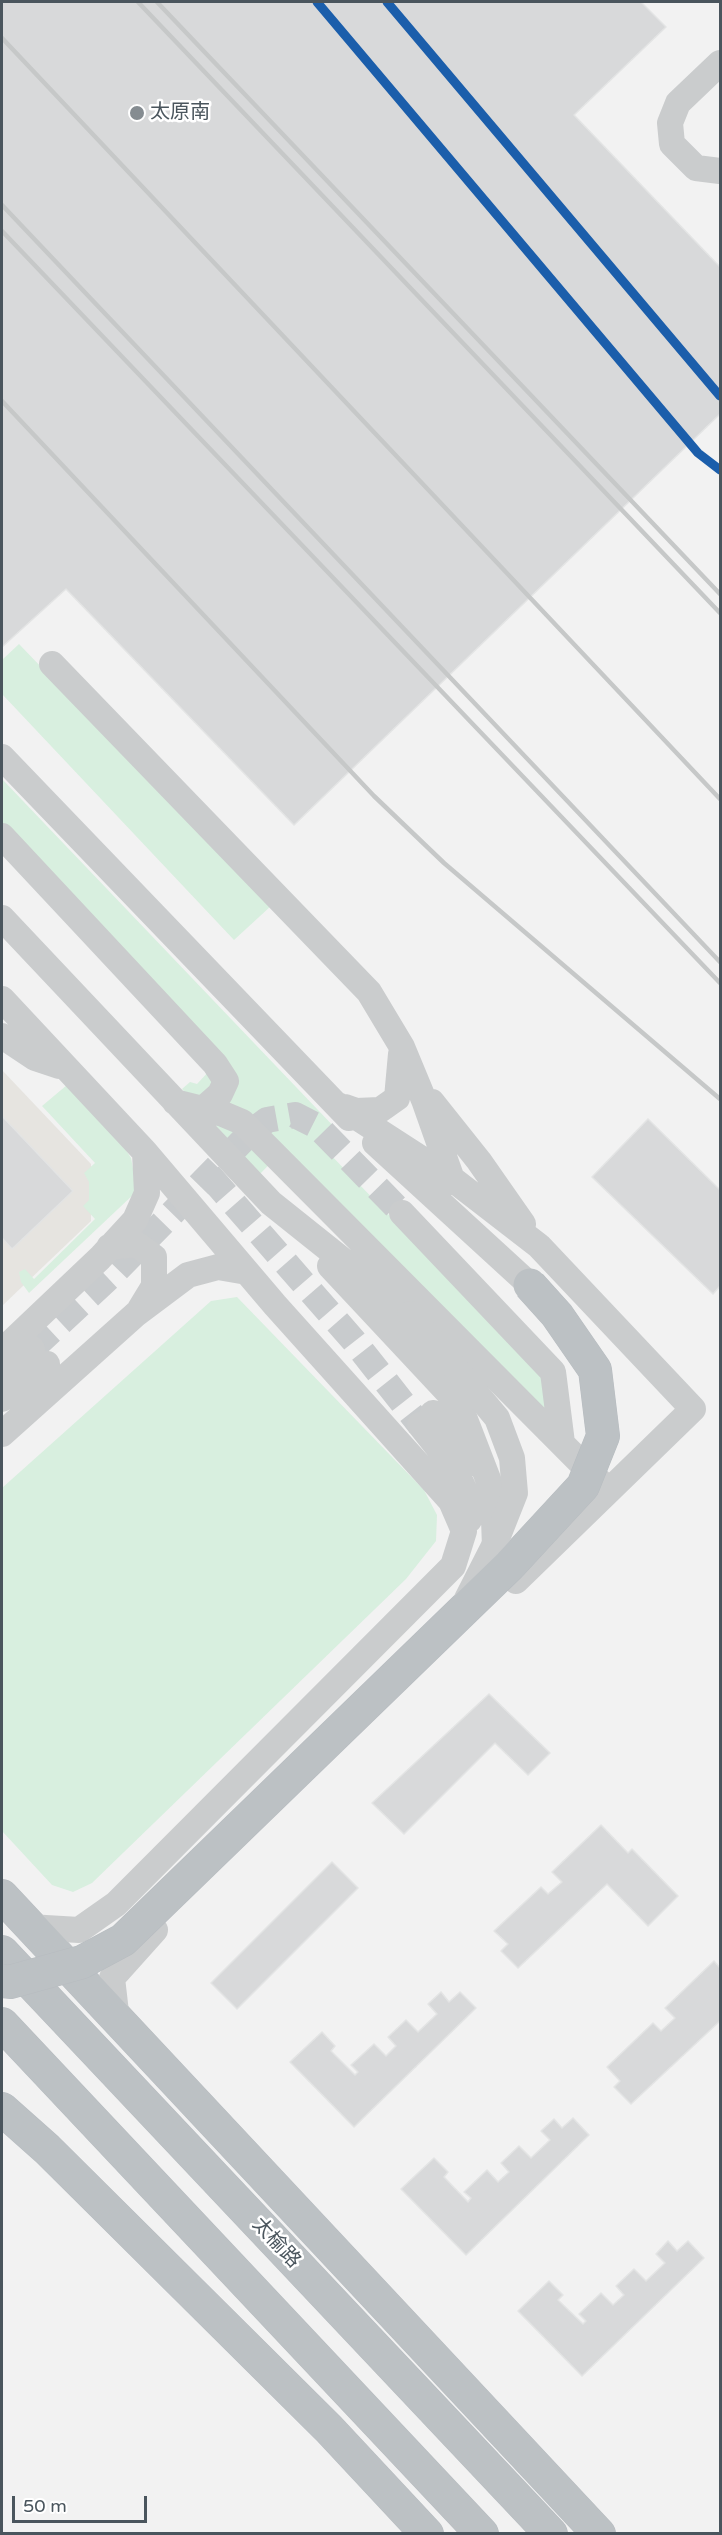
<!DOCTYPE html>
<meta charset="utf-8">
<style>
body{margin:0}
#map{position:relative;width:722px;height:2535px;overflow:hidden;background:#f2f2f2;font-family:"Varela Round",sans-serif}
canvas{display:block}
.frame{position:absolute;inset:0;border:3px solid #4a555d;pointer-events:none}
.scale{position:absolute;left:12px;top:2496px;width:135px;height:27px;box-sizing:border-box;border:3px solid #4a555d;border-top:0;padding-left:8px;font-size:18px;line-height:21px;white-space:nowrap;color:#4a555d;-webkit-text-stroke:4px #fff;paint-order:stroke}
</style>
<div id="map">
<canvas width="722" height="2535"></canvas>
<div class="frame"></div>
<div class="scale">50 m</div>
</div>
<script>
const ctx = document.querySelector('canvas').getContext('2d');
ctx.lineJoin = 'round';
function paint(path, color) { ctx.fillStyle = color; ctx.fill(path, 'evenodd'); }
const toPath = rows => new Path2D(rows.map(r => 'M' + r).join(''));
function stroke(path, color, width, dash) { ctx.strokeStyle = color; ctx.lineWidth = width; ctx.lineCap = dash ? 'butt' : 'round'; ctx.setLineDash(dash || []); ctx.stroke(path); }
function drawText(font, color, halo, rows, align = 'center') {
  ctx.font = font + ' "Varela Round","Noto Sans SC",sans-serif'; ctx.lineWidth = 5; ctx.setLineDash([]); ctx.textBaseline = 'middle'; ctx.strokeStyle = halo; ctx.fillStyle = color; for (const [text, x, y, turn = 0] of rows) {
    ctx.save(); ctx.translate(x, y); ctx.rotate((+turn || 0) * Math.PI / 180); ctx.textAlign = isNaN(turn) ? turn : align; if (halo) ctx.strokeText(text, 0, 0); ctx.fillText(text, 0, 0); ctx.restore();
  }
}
const commercial = toPath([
 [2,1070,91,1164,91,1221,2,1306]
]);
const green = toPath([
 [19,644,271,906,234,940,2,694,2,660],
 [2,779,339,1132,324,1148,546,1377,551,1426,284,1149,260,1174,182,1089,190,1082,197,1084,223,1056,2,824],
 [67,1085,126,1150,131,1158,136,1184,135,1193,29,1293,21,1282,19,1272,25,1269,34,1279,95,1219,83,1206,89,1200,89,1182,84,1173,95,1163,42,1106],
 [237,1297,424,1490,437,1515,436,1541,406,1579,92,1883,73,1892,52,1885,2,1831,2,1488,211,1301]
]);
const building = toPath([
 [2,2,641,2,666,27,574,115,720,267,720,414,294,825,66,589,2,647,2,2],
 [2,1116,73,1191,12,1249,2,1238,2,1116],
 [648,1119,720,1190,720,1286,713,1294,592,1177,648,1119],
 [489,1694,550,1753,528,1775,495,1743,404,1834,372,1803,489,1694],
 [601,1825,628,1853,632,1849,678,1896,648,1926,607,1884,518,1968,501,1951,508,1944,494,1931,541,1887,548,1894,562,1882,552,1872,601,1825],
 [332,1862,358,1888,237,2009,211,1983,332,1862],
 [714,1961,720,1968,720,2021,631,2104,614,2087,620,2081,607,2067,653,2023,661,2031,675,2018,665,2008,714,1961],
 [441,1992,449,2002,460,1992,476,2008,354,2127,290,2062,322,2032,335,2046,331,2051,355,2075,358,2072,351,2065,374,2044,386,2056,396,2046,388,2037,406,2020,418,2032,437,2014,428,2004,441,1992],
 [573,2118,589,2135,466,2255,401,2189,434,2158,448,2172,444,2177,468,2202,471,2198,464,2192,487,2170,498,2182,509,2172,501,2163,519,2146,531,2158,550,2140,541,2131,554,2119,562,2128,573,2118],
 [668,2241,677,2251,688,2241,704,2258,582,2376,518,2311,549,2281,563,2295,558,2300,583,2324,586,2321,579,2314,601,2293,613,2305,624,2295,616,2286,634,2269,646,2281,665,2263,656,2254,668,2241]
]);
const minorTunnel = toPath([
 [209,1175,354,1341,420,1425],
 [32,1349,115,1272,251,1132,267,1120,295,1115,317,1126,402,1213]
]);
const minor = toPath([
 [720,63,678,103,670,123,672,144,696,168,720,171],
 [52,664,369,992,402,1047,424,1100,453,1182],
 [2,757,349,1118],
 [2,836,215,1064,226,1081,220,1094,202,1110],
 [2,918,271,1203,410,1314],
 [2,999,145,1152,147,1193,135,1220,100,1258,2,1351],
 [2,1036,35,1058,59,1066],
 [175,1102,223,1114,242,1122,600,1482],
 [432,1102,479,1161,523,1224],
 [338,1105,451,1178,539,1246,693,1409,516,1581],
 [345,1107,356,1111,380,1110,397,1098,401,1054],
 [375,1143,530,1285],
 [402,1213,553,1372,562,1443],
 [109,1247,136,1244,154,1257,154,1286,140,1309],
 [330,1266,459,1404,493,1492,495,1547],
 [2,1375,32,1349],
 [2,1399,47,1364],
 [433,1413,458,1442,468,1464],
 [420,1425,455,1469,468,1498,469,1520],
 [2,1434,136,1314,188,1275,218,1267,247,1272],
 [29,1927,79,1930,116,1904,453,1566,464,1531,451,1501,275,1305,145,1152],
 [117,2021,112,1978,155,1930]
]);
const highway = toPath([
 [2,1896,599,2534],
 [2,1952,551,2534],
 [2,2024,482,2534],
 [2,2109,47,2149,329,2429,427,2534]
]);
const rail = toPath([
 [138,2,720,613],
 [157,2,720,594],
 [2,38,720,799],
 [2,205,720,962],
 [2,231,720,983],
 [2,401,374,796,444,863,720,1099]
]);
const minorBridge = toPath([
 [410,1314,497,1418,512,1458,515,1493,494,1546,467,1599]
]);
const highwayBridge = toPath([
 [2,1981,10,1982,82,1962,123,1940,510,1565,583,1486,603,1436,595,1370,557,1315,530,1285]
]);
const metro1 = toPath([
 [317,2,698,453,720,470],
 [387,2,720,396]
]);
const markers = [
 [137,113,8,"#858c91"]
];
const poiNames = [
 ["太原南",150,113]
];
const streetNames = [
 ["太榆路",276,2243,47]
];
paint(commercial, '#e6e4e0');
paint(green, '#d8efdf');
paint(building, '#d8d9da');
stroke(building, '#e3e4e4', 1.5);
stroke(minorTunnel, '#c8cbcd', 26, [26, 13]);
stroke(highway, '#b7bcc0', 34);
stroke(minor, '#cacccd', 26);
stroke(highway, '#bcc1c4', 33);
stroke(rail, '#c6c8c8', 4.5);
stroke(highwayBridge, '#b7bcc0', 34, []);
stroke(minorBridge, '#cacccd', 26);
stroke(highwayBridge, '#bcc1c4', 33);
stroke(metro1, '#1b5eab', 9);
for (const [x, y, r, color] of markers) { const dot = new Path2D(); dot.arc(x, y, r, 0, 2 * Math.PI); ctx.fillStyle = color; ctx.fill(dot); stroke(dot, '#fff', 2); }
drawText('20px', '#4a555d', '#fff', poiNames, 'left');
drawText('20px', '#4a555d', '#fff', streetNames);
</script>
